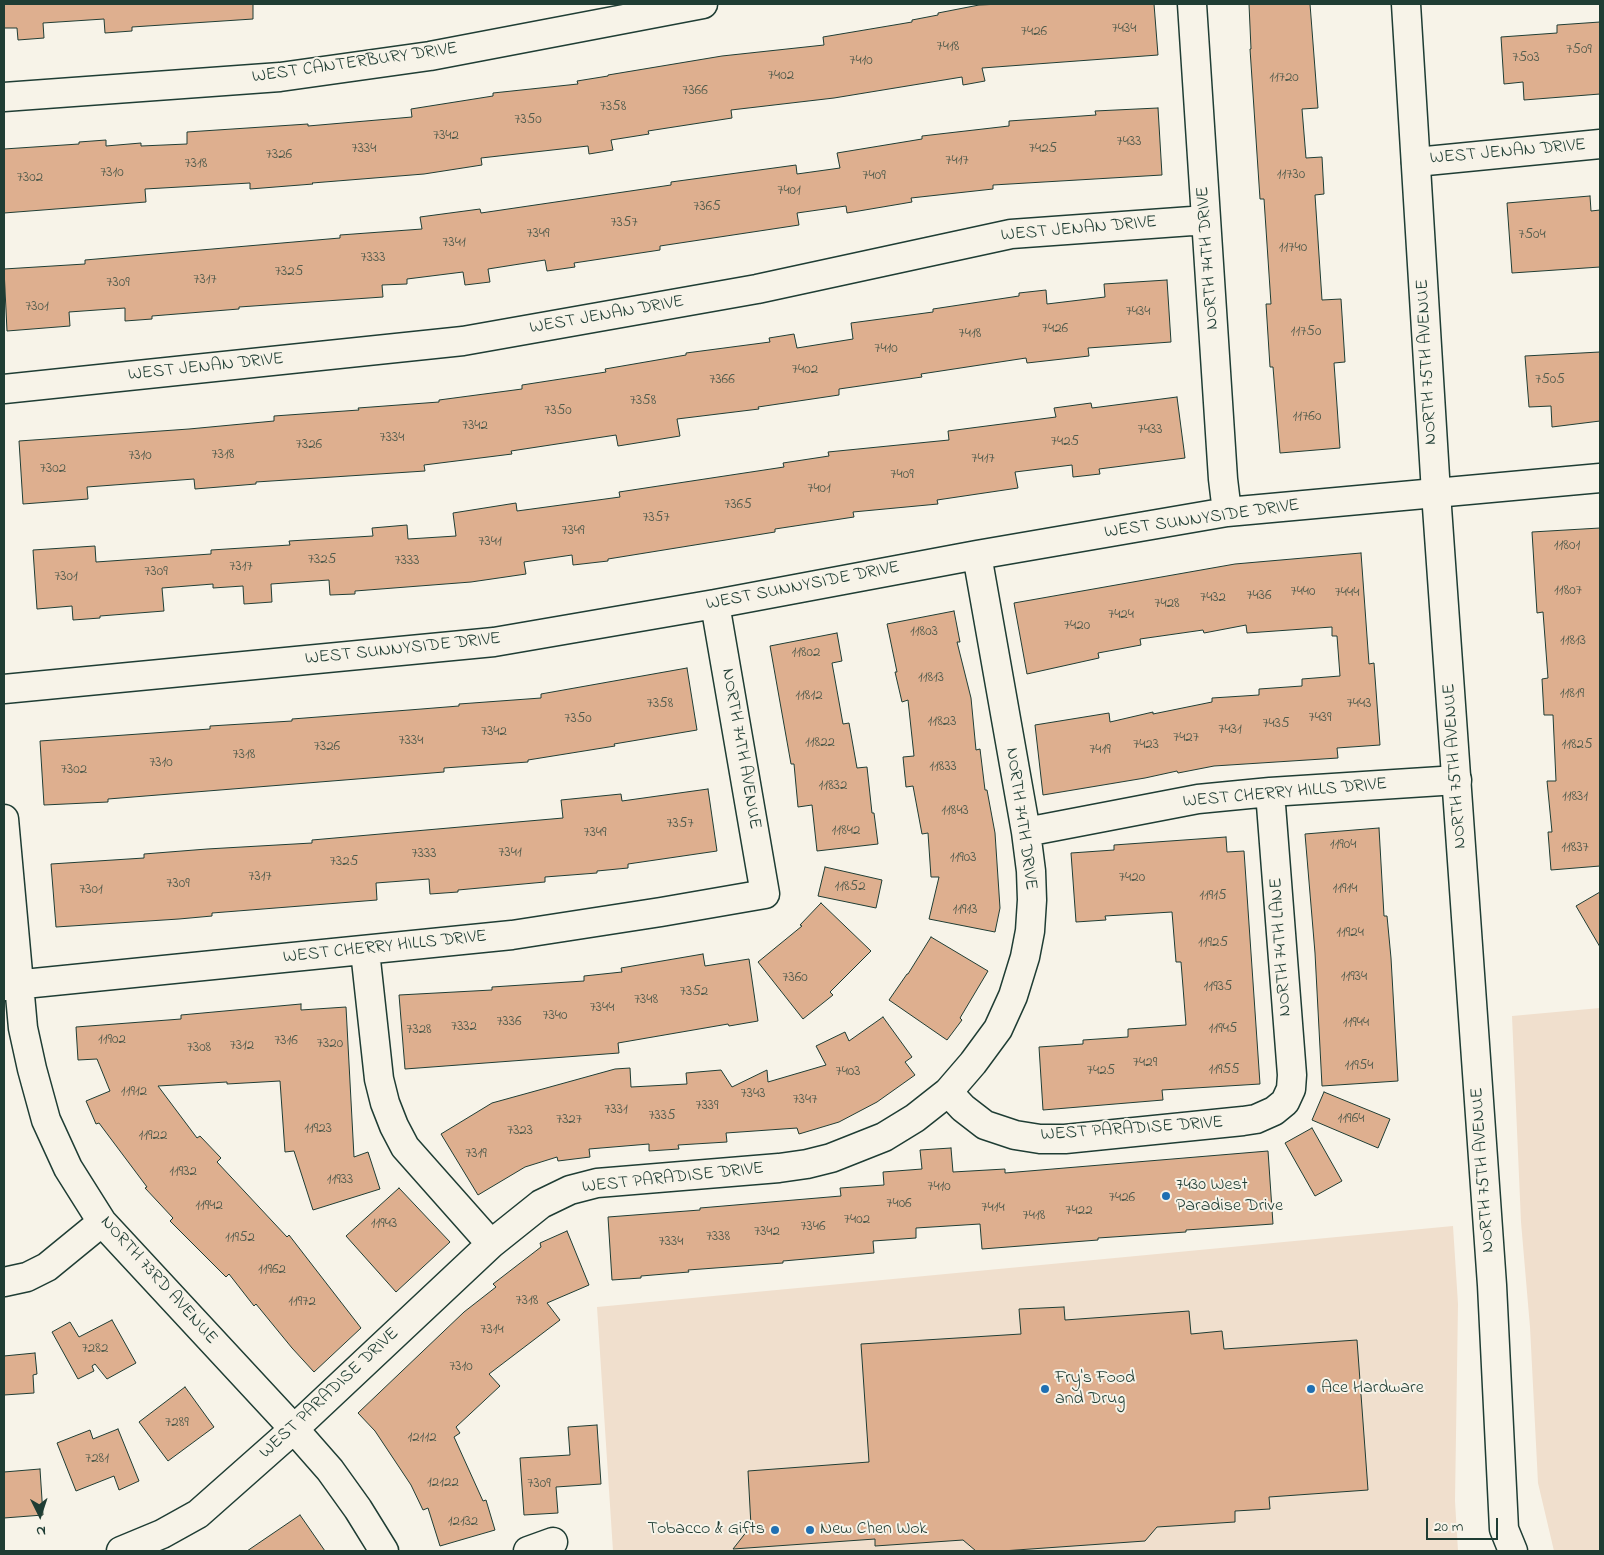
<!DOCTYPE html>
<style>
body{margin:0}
#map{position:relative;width:1604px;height:1555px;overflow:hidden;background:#f7f3e8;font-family:"Indie Flower",sans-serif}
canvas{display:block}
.frame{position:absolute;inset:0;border:5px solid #1f3d34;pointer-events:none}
.north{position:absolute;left:15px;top:1490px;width:50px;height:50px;-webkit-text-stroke:4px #f7f3e8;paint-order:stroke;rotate:176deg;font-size:14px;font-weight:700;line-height:20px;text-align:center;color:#1f3d34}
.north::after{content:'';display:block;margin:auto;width:18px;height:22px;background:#1f3d34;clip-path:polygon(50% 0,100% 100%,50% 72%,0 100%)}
.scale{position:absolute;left:1426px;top:1518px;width:72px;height:22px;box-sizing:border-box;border:2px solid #1f3d34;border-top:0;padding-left:6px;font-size:15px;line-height:18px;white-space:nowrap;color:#1f3d34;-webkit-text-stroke:4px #f7f3e8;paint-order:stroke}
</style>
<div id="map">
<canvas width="1604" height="1555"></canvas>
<div class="frame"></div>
<div class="north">N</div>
<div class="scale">20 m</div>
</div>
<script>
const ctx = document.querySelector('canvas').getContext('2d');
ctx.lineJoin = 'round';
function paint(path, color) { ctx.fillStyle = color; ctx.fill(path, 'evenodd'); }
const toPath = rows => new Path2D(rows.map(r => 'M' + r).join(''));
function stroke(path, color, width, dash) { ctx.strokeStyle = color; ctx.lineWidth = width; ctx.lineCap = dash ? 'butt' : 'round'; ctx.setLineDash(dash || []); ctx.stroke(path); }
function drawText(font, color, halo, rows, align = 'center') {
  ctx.font = font + ' "Indie Flower",sans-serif'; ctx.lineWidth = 4; ctx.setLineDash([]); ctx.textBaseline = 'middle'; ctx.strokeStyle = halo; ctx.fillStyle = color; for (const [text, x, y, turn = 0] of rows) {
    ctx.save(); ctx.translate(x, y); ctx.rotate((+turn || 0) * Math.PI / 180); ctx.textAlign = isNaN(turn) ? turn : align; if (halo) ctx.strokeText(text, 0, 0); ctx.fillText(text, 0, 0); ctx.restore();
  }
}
const built = toPath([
 [1600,1008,1600,1551,1554,1551,1538,1483,1530,1327,1521,1222,1512,1016],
 [1453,1226,1458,1304,1455,1501,1458,1551,613,1551,597,1307]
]);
const building = toPath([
 [4,4,253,4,253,19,132,27,132,31,105,33,104,19,43,23,44,38,18,40,17,28,4,28,4,4],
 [1002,4,1154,4,1158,55,982,68,985,81,963,85,962,77,834,98,731,110,732,118,648,131,649,134,611,140,613,150,589,154,588,146,481,158,482,165,424,174,312,183,313,184,250,189,250,183,145,189,146,202,4,213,4,149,79,144,79,142,106,140,106,146,141,143,141,146,187,144,187,132,308,124,308,126,412,117,411,109,493,96,493,93,578,84,577,81,608,76,608,75,722,56,824,45,823,37,912,22,912,20,938,15,938,13,979,5,1002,4],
 [1249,4,1310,4,1318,108,1302,109,1306,158,1322,157,1324,194,1315,195,1322,300,1341,299,1345,362,1334,363,1340,448,1280,453,1273,367,1270,367,1266,304,1271,304,1264,199,1260,199,1250,49,1251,49,1249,4],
 [1600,22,1600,94,1524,100,1523,82,1504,84,1501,37,1557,33,1557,25,1600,22],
 [1158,108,1162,175,993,185,993,189,911,198,912,202,847,213,846,206,797,213,799,225,660,246,660,250,574,263,575,267,547,271,545,260,488,269,490,282,465,285,463,272,407,279,407,284,382,285,383,297,239,307,239,309,152,316,152,319,125,321,125,308,69,312,70,326,7,331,4,269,85,264,85,260,340,238,340,235,422,229,420,217,480,209,481,213,671,185,671,182,796,165,797,174,840,168,837,153,922,139,922,136,1009,126,1009,121,1096,115,1095,111,1158,108],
 [1590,196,1591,211,1600,210,1600,267,1512,273,1507,203,1590,196],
 [1167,280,1171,342,1088,348,1089,356,1027,363,1026,358,921,374,922,377,839,389,839,395,758,407,759,409,677,419,680,436,618,446,616,435,511,451,512,454,424,465,425,471,256,482,256,484,195,489,194,479,87,487,88,499,23,504,19,441,189,429,274,421,274,416,359,410,358,408,439,402,439,400,522,389,522,385,606,372,605,369,686,355,686,353,770,342,769,338,794,334,797,348,853,339,851,323,933,312,933,309,1019,296,1019,293,1046,290,1047,304,1105,297,1104,284,1167,280],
 [1600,352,1600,421,1552,427,1551,406,1529,407,1525,356,1600,352],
 [1177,397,1185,458,1099,469,1100,474,1073,477,1072,465,1015,472,1018,488,937,500,938,504,853,512,854,517,775,529,775,532,608,559,608,561,573,565,572,555,524,562,526,574,471,582,355,591,355,594,330,595,329,580,271,584,272,602,244,604,243,586,213,588,213,584,162,588,164,611,100,616,100,618,73,620,72,606,37,609,33,550,95,546,96,562,211,554,211,550,290,545,289,541,373,536,372,528,407,525,408,539,456,536,453,513,516,503,517,511,620,497,619,492,784,467,783,463,829,456,828,452,949,440,948,431,1056,417,1054,408,1091,403,1092,408,1177,397],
 [1600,528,1600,866,1551,870,1548,832,1552,832,1547,781,1556,781,1553,715,1544,715,1542,679,1548,678,1543,612,1537,613,1532,532,1600,528],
 [1361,553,1369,664,1374,663,1380,745,1337,748,1338,758,1214,766,1178,773,1177,771,1145,778,1043,795,1035,725,1109,713,1110,722,1153,712,1153,714,1212,702,1212,698,1259,695,1259,689,1302,686,1302,679,1340,676,1337,636,1332,636,1332,627,1247,633,1246,625,1204,633,1203,630,1140,639,1141,645,1098,653,1099,658,1027,674,1014,603,1235,564,1361,553],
 [954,611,960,642,957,642,971,698,976,750,980,749,985,790,987,790,995,833,1000,908,995,932,929,919,939,877,931,877,928,833,922,834,913,786,906,787,903,757,914,756,908,700,902,702,895,672,897,672,887,624,954,611],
 [837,633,842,661,832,663,843,724,849,723,857,768,867,767,872,813,874,813,878,844,817,851,812,805,798,807,794,764,791,764,770,646,837,633],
 [687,668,697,730,614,744,615,746,528,760,528,762,444,768,444,772,108,799,108,802,44,805,40,741,210,729,210,726,292,721,292,719,409,710,459,706,459,704,541,698,541,694,687,668],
 [708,789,717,851,628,864,628,868,597,871,597,873,545,877,545,882,458,890,458,892,430,894,429,879,376,883,377,900,212,913,212,916,179,919,56,927,51,864,144,858,144,854,207,849,312,843,312,840,563,818,561,800,621,794,622,801,708,789],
 [1379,828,1384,916,1387,916,1391,958,1398,1081,1322,1086,1315,953,1305,834,1379,828],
 [1226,837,1227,852,1244,851,1260,1084,1162,1090,1163,1100,1043,1110,1039,1047,1083,1044,1083,1040,1128,1037,1128,1029,1186,1025,1181,962,1176,962,1172,912,1105,916,1106,920,1076,922,1071,853,1114,850,1114,845,1226,837],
 [825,867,882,880,876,908,818,896,825,867],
 [1600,892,1600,947,1576,906,1600,892],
 [821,903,871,951,830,992,833,995,803,1019,758,962,802,926,800,925,821,903],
 [931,937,988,971,960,1018,962,1020,947,1040,889,1000,907,974,908,974,931,937],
 [703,954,705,966,749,959,758,1021,729,1026,728,1024,618,1043,619,1053,405,1069,399,995,492,990,492,987,584,981,584,976,622,972,621,968,703,954],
 [301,1004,301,1010,346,1007,354,1157,368,1152,380,1189,313,1210,294,1151,285,1152,280,1081,227,1084,227,1082,158,1086,197,1138,200,1136,221,1158,217,1162,287,1237,289,1235,361,1328,314,1372,292,1348,256,1304,254,1306,229,1274,226,1277,170,1221,173,1218,145,1188,147,1187,99,1123,96,1124,86,1101,110,1091,97,1059,78,1060,76,1027,181,1019,181,1015,301,1004],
 [883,1017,912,1057,905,1062,915,1075,877,1102,839,1122,799,1134,797,1128,726,1133,727,1142,678,1145,679,1149,649,1151,649,1144,589,1149,590,1157,558,1161,557,1157,525,1167,478,1195,441,1134,492,1103,615,1069,630,1068,631,1087,687,1084,686,1073,721,1070,732,1087,767,1070,768,1082,826,1065,816,1046,845,1032,849,1041,883,1017],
 [1324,1092,1390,1119,1378,1148,1312,1120,1324,1092],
 [1312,1128,1342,1181,1315,1196,1285,1143,1312,1128],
 [951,1148,953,1172,1005,1169,1005,1173,1268,1151,1273,1224,1186,1230,1186,1232,1098,1238,1098,1240,982,1249,980,1224,916,1228,916,1238,873,1241,874,1253,783,1261,783,1263,688,1270,689,1272,641,1276,641,1278,612,1280,608,1217,700,1210,700,1208,841,1196,840,1188,884,1185,883,1172,922,1169,920,1150,951,1148],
 [399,1188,450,1242,396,1292,346,1236,399,1188],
 [567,1231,589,1285,547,1303,560,1320,489,1374,500,1386,456,1427,460,1433,454,1437,483,1501,486,1500,495,1530,440,1546,428,1508,423,1510,411,1485,375,1431,358,1413,464,1312,496,1287,493,1284,541,1247,540,1243,567,1231],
 [1064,1307,1065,1320,1189,1311,1191,1334,1222,1331,1224,1349,1357,1340,1368,1490,1269,1497,1270,1509,1235,1511,1235,1522,1157,1527,1145,1541,1002,1551,976,1551,963,1540,875,1546,875,1539,733,1549,751,1526,748,1471,869,1462,861,1344,1021,1334,1019,1309,1064,1307],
 [112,1320,136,1363,107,1379,95,1364,92,1366,94,1371,78,1379,52,1332,70,1322,79,1337,112,1320],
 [35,1353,37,1374,33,1375,34,1393,4,1395,4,1356,35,1353],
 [185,1387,214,1427,168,1461,139,1422,185,1387],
 [597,1425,601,1484,556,1487,558,1513,524,1515,520,1458,570,1455,568,1427,597,1425],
 [118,1429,139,1481,119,1490,114,1476,76,1491,57,1443,90,1430,93,1439,118,1429],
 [40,1469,43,1515,4,1518,4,1472,40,1469],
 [300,1515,325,1551,247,1551,300,1515]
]);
const minor = toPath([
 [1192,4,1223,479,1227,512],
 [4,97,280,77,430,56,703,4],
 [1416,162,1600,144],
 [4,389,463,341,757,289,1011,234,1206,220],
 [4,689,494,642,715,604,977,555,1227,512,1600,478],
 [4,819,23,1028,32,1069,46,1120,68,1168,102,1222,294,1429,330,1470,358,1509,384,1551],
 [1026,832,1198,799,1270,792,1457,780],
 [365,951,379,1079,385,1103,394,1126,405,1147,491,1244],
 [4,986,512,935,661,912,765,894,715,604],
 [948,1092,963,1108,985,1125,1015,1135,1040,1139,1065,1139,1243,1121,1256,1119,1274,1111,1285,1102,1291,1089,1292,1075,1270,792],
 [4,1282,27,1277,47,1267,102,1222],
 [121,1551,162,1534,198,1514,294,1429,491,1244,541,1204,570,1190,597,1183,779,1168,807,1164,831,1158,884,1137,915,1118,948,1092,973,1063,998,1029,1013,996,1025,957,1030,931,1032,900,1031,871,1026,832,977,555],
 [528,1551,553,1542]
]);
const major = toPath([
 [1406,4,1436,493,1492,1285,1504,1529,1513,1551]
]);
const markers = [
 [1166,1196,5,"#1f6fb2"],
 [1045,1389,5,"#1f6fb2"],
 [1311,1389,5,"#1f6fb2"],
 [775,1530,5,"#1f6fb2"],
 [810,1530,5,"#1f6fb2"]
];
const numberNames = [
 ["7434",1124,30],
 ["7426",1034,33],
 ["7418",948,48],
 ["7509",1579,51],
 ["7503",1526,59],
 ["7410",861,62],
 ["7402",781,77],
 ["11720",1284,79],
 ["7366",695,92],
 ["7358",613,108],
 ["7350",528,121],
 ["7342",446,137],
 ["7433",1129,143],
 ["7334",364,150],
 ["7425",1043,150],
 ["7326",279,156],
 ["7417",957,162],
 ["7318",196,165],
 ["7310",112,174],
 ["11730",1291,176],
 ["7409",874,177],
 ["7302",30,179],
 ["7401",789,192],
 ["7365",707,208],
 ["7357",624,224],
 ["7349",538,235],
 ["7504",1532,236],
 ["7341",454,244],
 ["11740",1293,249],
 ["7333",373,259],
 ["7325",289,273],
 ["7317",205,281],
 ["7309",118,284],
 ["7301",37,308],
 ["7434",1138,313],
 ["7426",1055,330],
 ["11750",1306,333],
 ["7418",970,335],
 ["7410",886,350],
 ["7402",805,371],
 ["7366",722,381],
 ["7505",1550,381],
 ["7358",643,402],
 ["7350",558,412],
 ["11760",1307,418],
 ["7342",475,427],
 ["7433",1150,431],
 ["7334",392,439],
 ["7425",1065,443],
 ["7326",309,446],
 ["7318",223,456],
 ["7310",140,457],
 ["7417",983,460],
 ["7302",53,470],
 ["7409",902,476],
 ["7401",819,490],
 ["7365",738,506],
 ["7357",656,519],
 ["7349",573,532],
 ["7341",490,543],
 ["11801",1567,547],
 ["7325",322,561],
 ["7333",407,562],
 ["7317",241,568],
 ["7309",156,573],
 ["7301",66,578],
 ["11807",1568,592],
 ["7440",1303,593],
 ["7444",1347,594],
 ["7436",1259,597],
 ["7432",1213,599],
 ["7428",1167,605],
 ["7424",1121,616],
 ["7420",1077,627],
 ["11803",924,633],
 ["11813",1573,642],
 ["11802",806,654],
 ["11813",931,679],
 ["11819",1572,695],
 ["11812",809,697],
 ["7358",660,705],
 ["7443",1359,705],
 ["7439",1320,719],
 ["7350",578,720],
 ["11823",942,723],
 ["7435",1276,725],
 ["7431",1230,731],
 ["7342",494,733],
 ["7427",1186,739],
 ["7334",411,742],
 ["11822",820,744],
 ["7423",1146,746],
 ["11825",1577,746],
 ["7326",327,748],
 ["7419",1100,751],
 ["7318",244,756],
 ["7310",161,764],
 ["11833",943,768],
 ["7302",74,771],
 ["11832",833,787],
 ["11831",1575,798],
 ["11843",955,812],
 ["7357",680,825],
 ["11842",846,832],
 ["7349",595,834],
 ["11904",1343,846],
 ["11837",1575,849],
 ["7341",510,854],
 ["7333",424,855],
 ["11903",963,859],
 ["7325",344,863],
 ["7317",260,878],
 ["7420",1132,879],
 ["7309",178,885],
 ["11852",850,888],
 ["11914",1345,890],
 ["7301",91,891],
 ["11915",1213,897],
 ["11913",965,911],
 ["11924",1350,934],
 ["11925",1213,944],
 ["11934",1354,978],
 ["7360",795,979],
 ["11935",1218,988],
 ["7352",694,993],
 ["7348",646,1001],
 ["7344",602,1009],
 ["7340",555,1017],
 ["7336",509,1023],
 ["11944",1356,1024],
 ["7332",464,1028],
 ["11945",1223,1030],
 ["7328",419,1031],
 ["11902",112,1041],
 ["7316",286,1042],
 ["7320",330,1045],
 ["7312",242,1047],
 ["7308",199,1049],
 ["7429",1145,1064],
 ["11954",1359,1067],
 ["11955",1224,1071],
 ["7425",1101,1072],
 ["7403",848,1073],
 ["11912",134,1093],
 ["7343",753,1095],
 ["7347",805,1101],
 ["7339",707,1107],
 ["7331",616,1111],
 ["7335",662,1117],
 ["11964",1351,1120],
 ["7327",569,1121],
 ["11923",318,1130],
 ["7323",520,1132],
 ["11922",153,1137],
 ["7319",476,1155],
 ["11932",183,1173],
 ["11933",340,1181],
 ["7410",939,1188],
 ["7426",1122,1199],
 ["7406",899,1205],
 ["11942",209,1207],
 ["7414",993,1209],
 ["7422",1079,1212],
 ["7418",1034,1217],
 ["7402",857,1221],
 ["11943",384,1225],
 ["7346",813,1228],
 ["7342",767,1233],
 ["7338",718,1238],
 ["11952",240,1239],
 ["7334",671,1243],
 ["11962",272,1271],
 ["7318",527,1302],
 ["11972",302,1303],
 ["7314",492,1331],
 ["7282",95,1350],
 ["7310",461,1368],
 ["7289",177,1424],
 ["12112",422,1439],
 ["7281",97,1460],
 ["12122",443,1484],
 ["7309",539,1485],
 ["12132",463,1523]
];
const streetNames = [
 ["WEST CANTERBURY DRIVE",355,64,-8],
 ["WEST JENAN DRIVE",1508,153,-5],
 ["WEST JENAN DRIVE",1079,230,-5],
 ["NORTH 74TH DRIVE",1209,258,-94],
 ["WEST JENAN DRIVE",607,316,-10],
 ["NORTH 75TH AVENUE",1428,362,-93],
 ["WEST JENAN DRIVE",206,368,-6],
 ["WEST SUNNYSIDE DRIVE",1202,520,-8],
 ["WEST SUNNYSIDE DRIVE",803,587,-11],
 ["WEST SUNNYSIDE DRIVE",403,650,-6],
 ["NORTH 74TH AVENUE",740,749,80],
 ["NORTH 75TH AVENUE",1456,766,-94],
 ["WEST CHERRY HILLS DRIVE",1285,794,-5],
 ["NORTH 74TH DRIVE",1020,819,82],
 ["NORTH 74TH LANE",1282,947,-94],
 ["WEST CHERRY HILLS DRIVE",385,948,-6],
 ["WEST PARADISE DRIVE",1132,1130,-4],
 ["NORTH 75TH AVENUE",1484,1170,-94],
 ["WEST PARADISE DRIVE",673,1179,-6],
 ["NORTH 73RD AVENUE",158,1281,48],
 ["WEST PARADISE DRIVE",330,1394,-43]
];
const poiNames = [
 ["7430 West",1176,1186],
 ["Paradise Drive",1176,1207],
 ["Fry's Food",1055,1379],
 ["and Drug",1055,1400],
 ["Ace Hardware",1321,1389],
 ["Tobacco & Gifts",765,1530,"right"],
 ["New Chen Wok",820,1530]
];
paint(built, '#f0dfcd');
paint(building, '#deaf8f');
stroke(building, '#1f3d34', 1);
stroke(minor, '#1f3d34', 31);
stroke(major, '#1f3d34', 31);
stroke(minor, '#f7f3e8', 28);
stroke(major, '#f7f3e8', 28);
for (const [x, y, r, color] of markers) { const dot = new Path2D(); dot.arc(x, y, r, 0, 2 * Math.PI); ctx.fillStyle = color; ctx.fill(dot); stroke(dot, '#f7f3e8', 2); }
drawText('15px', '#4f5a4b', null, numberNames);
drawText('18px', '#1f3d34', '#f7f3e8', streetNames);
drawText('18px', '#1f3d34', '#f7f3e8', poiNames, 'left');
</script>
